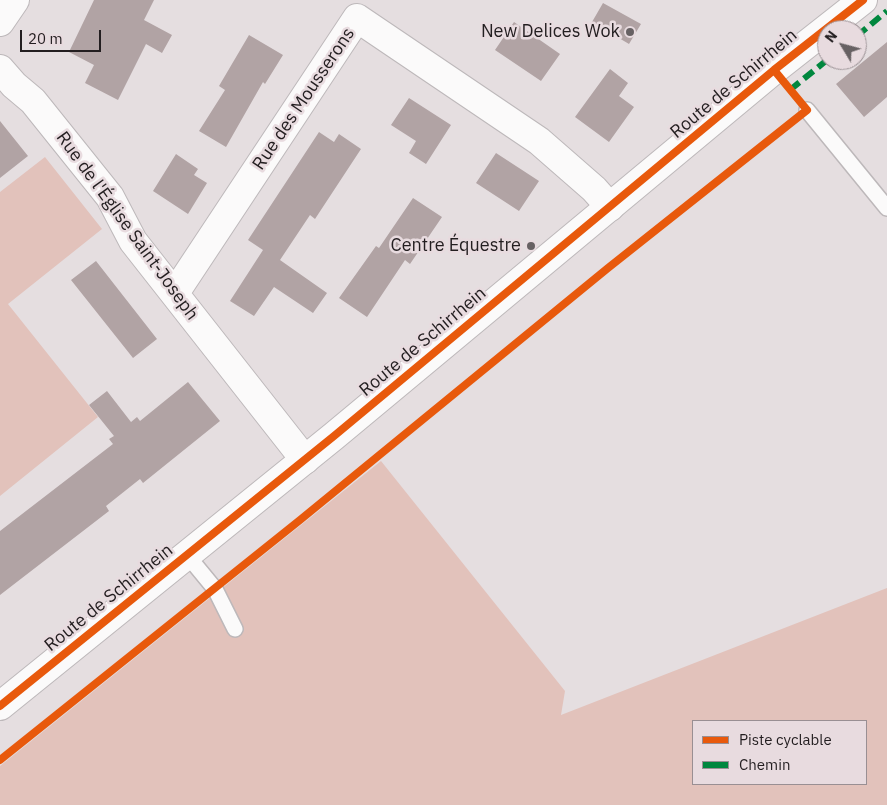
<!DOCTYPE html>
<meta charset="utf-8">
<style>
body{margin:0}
#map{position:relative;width:887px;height:805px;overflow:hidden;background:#e5dee0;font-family:"IBM Plex Sans",sans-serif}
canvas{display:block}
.legend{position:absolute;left:692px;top:720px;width:175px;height:65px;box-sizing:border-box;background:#e8dbdf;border:1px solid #998f93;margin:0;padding:6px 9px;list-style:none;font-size:15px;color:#231e20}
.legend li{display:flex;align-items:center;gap:10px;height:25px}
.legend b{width:25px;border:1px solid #998f93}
.north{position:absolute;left:817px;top:20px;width:50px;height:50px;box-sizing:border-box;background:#e8dbdf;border:1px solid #998f93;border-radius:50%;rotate:307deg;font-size:14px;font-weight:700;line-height:20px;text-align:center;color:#231e20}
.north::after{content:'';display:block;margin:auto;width:18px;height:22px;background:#676163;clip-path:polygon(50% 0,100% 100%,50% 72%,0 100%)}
.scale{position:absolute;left:20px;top:30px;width:81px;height:22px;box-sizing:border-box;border:2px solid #231e20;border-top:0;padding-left:6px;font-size:15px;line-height:18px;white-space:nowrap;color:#231e20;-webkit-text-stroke:4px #e8dbdf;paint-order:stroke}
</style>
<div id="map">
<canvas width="887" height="805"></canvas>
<ul class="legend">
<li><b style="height:6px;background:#e8590c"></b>Piste cyclable</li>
<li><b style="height:6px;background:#00873e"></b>Chemin</li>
</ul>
<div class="north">N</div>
<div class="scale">20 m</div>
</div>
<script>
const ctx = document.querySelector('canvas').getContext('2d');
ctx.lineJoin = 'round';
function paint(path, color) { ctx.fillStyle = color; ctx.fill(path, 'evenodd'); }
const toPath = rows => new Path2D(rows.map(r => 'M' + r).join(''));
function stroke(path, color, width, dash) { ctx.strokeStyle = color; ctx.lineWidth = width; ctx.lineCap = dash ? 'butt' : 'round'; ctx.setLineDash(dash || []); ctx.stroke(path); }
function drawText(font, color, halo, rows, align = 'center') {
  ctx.font = font + ' "IBM Plex Sans",sans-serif'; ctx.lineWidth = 5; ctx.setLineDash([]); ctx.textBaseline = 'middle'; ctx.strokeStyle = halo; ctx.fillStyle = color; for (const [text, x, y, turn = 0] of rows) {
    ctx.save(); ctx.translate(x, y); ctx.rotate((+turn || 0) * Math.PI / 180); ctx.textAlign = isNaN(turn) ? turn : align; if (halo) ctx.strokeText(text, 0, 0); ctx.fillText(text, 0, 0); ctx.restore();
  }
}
const green = toPath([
 [45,157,102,229,8,304,98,417,0,496,0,192],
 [381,461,565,691,561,715,887,588,887,805,0,805,0,766],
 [693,721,866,721,866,784,693,784]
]);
const building = toPath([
 [94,0,154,0,144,20,172,35,162,53,146,44,118,100,85,83,94,65,69,52],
 [603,3,641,24,629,44,592,22],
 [514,22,560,54,541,81,495,50],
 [249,35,283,55,265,84,263,82,226,147,199,131,225,90,219,86],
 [887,42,887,97,864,117,836,84],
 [610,69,628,83,619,96,634,107,609,142,575,117],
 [409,98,451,125,426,164,409,153,416,141,391,125],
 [0,121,28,156,0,178],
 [319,132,334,142,339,134,361,149,315,219,310,215,280,260,327,293,313,313,274,287,254,316,230,301,263,250,248,240],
 [496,153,539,181,519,211,476,183],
 [176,154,198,169,194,175,207,183,188,214,153,191],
 [413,198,442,217,410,264,405,260,367,317,339,298,376,246,379,248],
 [96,261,157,339,133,358,71,280],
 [188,382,220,421,143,483,140,479,106,506,109,511,0,595,0,531,113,444,109,439,114,436,89,405,107,391,131,422,137,417,140,421]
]);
const service = toPath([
 [807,110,887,208],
 [187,555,215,589,235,629]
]);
const minor = toPath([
 [0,22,15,0],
 [0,69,14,85,33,101,110,197,133,241,305,460],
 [175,293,357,18,539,141,594,189,610,207]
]);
const tertiary = toPath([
 [0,706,334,436,774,70,863,0]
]);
const quiet = toPath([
 [857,36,887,11],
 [790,90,827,60]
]);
const cycleway = toPath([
 [0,706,334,436,774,70,863,0],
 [0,760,300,520,608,268,807,110,774,70]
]);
const markers = [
 [630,32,5,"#676163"],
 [531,246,5,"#676163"]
];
const poiNames = [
 ["New Delices Wok",620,32],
 ["Centre Équestre",521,246]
];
const streetNames = [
 ["Route de Schirrhein",734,84,-40],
 ["Rue des Mousserons",304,99,-56],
 ["Rue de l'Église Saint-Joseph",127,226,54],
 ["Route de Schirrhein",423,342,-40],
 ["Route de Schirrhein",109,598,-39]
];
paint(green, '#e2c2bb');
paint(building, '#b1a3a4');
stroke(service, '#bdb8ba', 18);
stroke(minor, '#bdb8ba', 30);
stroke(tertiary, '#bdb8ba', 30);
stroke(service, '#fbfafa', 15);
stroke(minor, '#fbfafa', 28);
stroke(tertiary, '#fbfafa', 28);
stroke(quiet, '#00873e', 6, [12, 6]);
stroke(cycleway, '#e8590c', 8);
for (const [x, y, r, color] of markers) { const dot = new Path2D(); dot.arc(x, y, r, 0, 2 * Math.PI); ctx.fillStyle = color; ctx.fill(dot); stroke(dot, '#e8dbdf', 2); }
drawText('18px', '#231e20', '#e8dbdf', poiNames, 'right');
drawText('18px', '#231e20', '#e8dbdf', streetNames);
</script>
